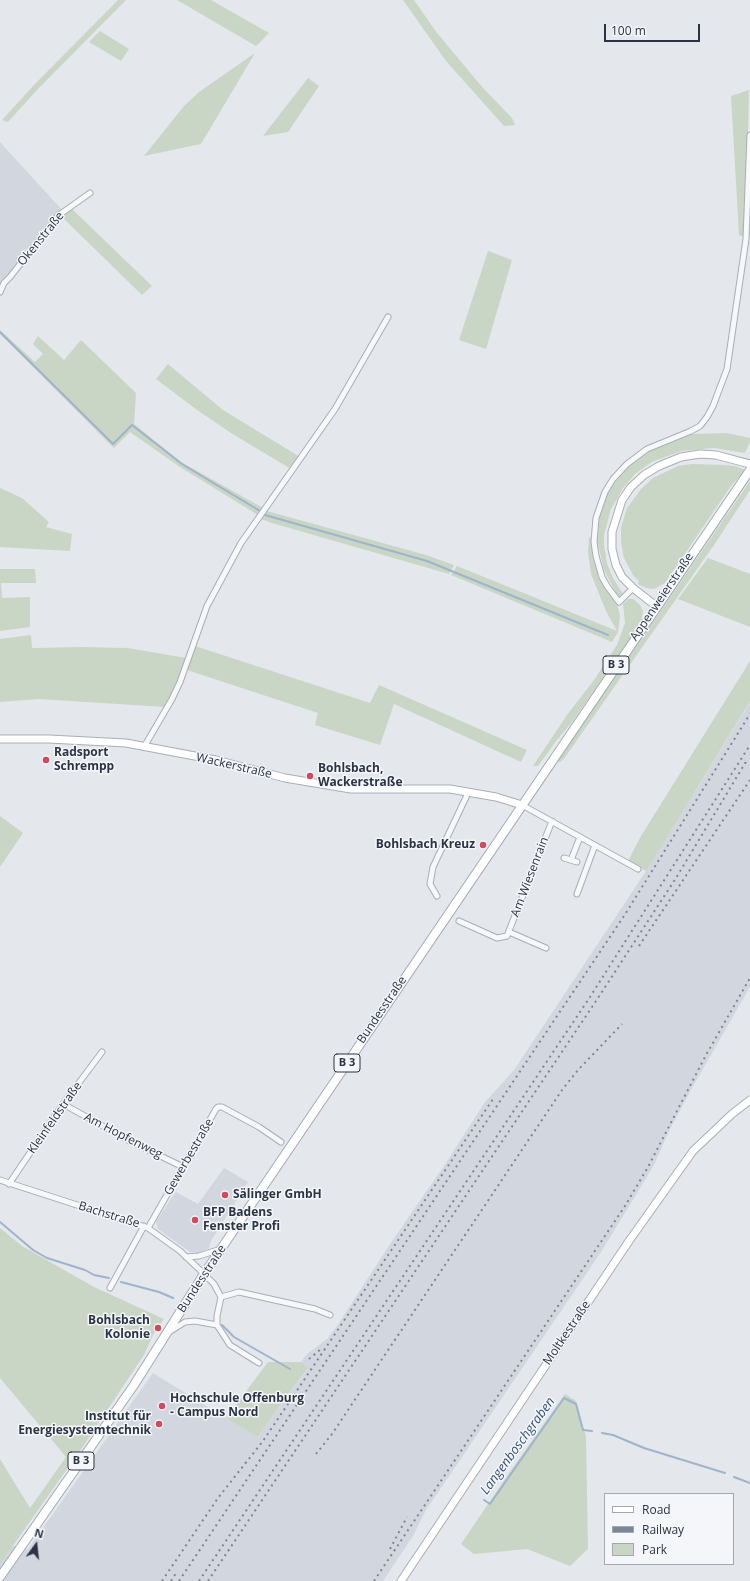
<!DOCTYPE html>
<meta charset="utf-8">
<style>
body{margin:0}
#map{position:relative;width:750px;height:1581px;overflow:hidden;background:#e4e7ec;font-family:"Open Sans",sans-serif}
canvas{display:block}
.legend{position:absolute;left:604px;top:1493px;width:130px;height:72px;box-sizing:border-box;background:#f4f6f9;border:1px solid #a4a8b1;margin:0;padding:5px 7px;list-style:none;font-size:12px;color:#2b3445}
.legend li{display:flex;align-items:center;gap:8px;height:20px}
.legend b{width:20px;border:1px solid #a4a8b1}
.north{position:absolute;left:16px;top:1525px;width:40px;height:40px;-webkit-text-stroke:3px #f4f6f9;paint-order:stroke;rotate:15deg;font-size:11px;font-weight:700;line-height:16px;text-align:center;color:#2b3445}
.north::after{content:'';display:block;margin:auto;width:14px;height:18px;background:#2b3445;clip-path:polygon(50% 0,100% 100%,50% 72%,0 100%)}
.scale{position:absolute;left:604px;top:24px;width:96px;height:18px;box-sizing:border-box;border:2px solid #2b3445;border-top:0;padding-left:5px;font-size:12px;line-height:14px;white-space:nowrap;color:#2b3445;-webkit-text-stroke:3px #f4f6f9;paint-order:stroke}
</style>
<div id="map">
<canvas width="750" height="1581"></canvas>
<ul class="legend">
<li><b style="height:5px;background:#fff"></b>Road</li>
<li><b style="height:5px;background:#7d8696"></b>Railway</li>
<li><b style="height:11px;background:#c9d6c5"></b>Park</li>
</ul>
<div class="north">N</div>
<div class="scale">100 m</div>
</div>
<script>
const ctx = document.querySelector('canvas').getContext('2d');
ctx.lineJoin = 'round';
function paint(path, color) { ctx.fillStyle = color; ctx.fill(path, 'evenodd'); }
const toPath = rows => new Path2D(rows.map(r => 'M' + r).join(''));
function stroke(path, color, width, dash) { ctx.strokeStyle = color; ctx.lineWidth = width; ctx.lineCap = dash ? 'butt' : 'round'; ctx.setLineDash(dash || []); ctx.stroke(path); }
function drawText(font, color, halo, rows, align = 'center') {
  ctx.font = font + ' "Open Sans",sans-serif'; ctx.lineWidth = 3; ctx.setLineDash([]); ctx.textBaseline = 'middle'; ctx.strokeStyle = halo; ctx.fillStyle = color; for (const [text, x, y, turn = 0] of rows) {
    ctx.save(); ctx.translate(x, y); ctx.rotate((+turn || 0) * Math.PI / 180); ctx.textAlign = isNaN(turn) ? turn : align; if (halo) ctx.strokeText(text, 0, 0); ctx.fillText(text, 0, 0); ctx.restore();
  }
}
const built = toPath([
 [0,142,62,210,49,223,11,273,0,284],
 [750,702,750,987,692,1088,668,1133,655,1163,642,1185,601,1252,426,1510,413,1536,383,1581,0,1581,0,1543,28,1549,153,1373,257,1437,308,1369,301,1362,306,1355,328,1338,337,1326,392,1241,444,1166,485,1102,514,1070,656,856],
 [224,1168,248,1182,211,1241,209,1248,199,1253,190,1252,158,1229,156,1221,176,1192,198,1204]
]);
const green = toPath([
 [118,0,126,0,36,91,8,122,2,120,34,85],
 [177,0,211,0,269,33,256,46],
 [403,0,414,0,437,33,483,88,512,118,515,125,504,126,446,61],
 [100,31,129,49,121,61,89,42],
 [255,53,201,144,144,156,184,106,199,92],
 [308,78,319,86,288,132,263,136],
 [749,90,746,212,744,237,739,235,731,96],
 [71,208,152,286,142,295,61,216],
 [488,251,512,260,486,349,459,340],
 [0,330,35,362,43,354,33,344,38,336,64,360,81,340,136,393,134,424,181,462,263,508,258,515,180,467,130,432,114,448,0,334],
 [168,364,223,410,300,457,291,469,231,433,197,410,156,379],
 [727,433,750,438,750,442,745,453,714,448,681,451,652,462,636,473,623,488,611,509,604,535,604,545,607,564,613,578,623,594,620,596,617,595,604,570,597,540,600,513,604,500,609,490,628,467,649,451,693,434],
 [692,464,723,465,735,466,746,470,731,486,665,583,654,589,646,588,638,584,639,581,633,575,624,558,621,542,621,527,627,508,641,489,653,478,678,466],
 [750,481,750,490,714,545,563,760,560,762,557,762],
 [0,488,22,498,49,522,46,527,72,534,70,551,0,547],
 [267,511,426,555,454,565,449,574,272,523,261,519],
 [589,537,591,538,594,558,617,604,620,615,618,632,612,642,451,575,457,566,617,631,606,611,591,574,588,552],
 [708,558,750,574,750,627,678,599],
 [0,569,35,569,36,583,1,583,2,598,30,597,30,627,0,631],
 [628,599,633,599,640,605,643,611,641,624,572,722,557,740,538,766,533,766,567,715,594,680,617,645,625,623,623,604],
 [31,635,32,648,82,647,128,648,186,658,179,678,165,707,39,699,0,702,0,639],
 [195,646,370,703,379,685,527,750,521,762,394,704,380,745,315,725,318,713,187,670],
 [750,661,750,701,656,856,646,871,628,861,641,836],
 [0,816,23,833,0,867],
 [0,1228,22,1246,94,1287,164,1319,153,1335,144,1355,82,1448,0,1564,0,1459,30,1508,66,1457,0,1378],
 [268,1362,301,1362,308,1368,257,1437,226,1418],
 [565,1394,576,1401,586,1437,588,1549,570,1566,527,1549,474,1554,461,1544,509,1473]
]);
const stream = toPath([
 [0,332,113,444,132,425,182,464,260,511],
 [265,515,427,561,608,635],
 [0,1222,33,1250,47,1258,85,1270,94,1275,109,1278],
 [121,1282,159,1292,173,1298],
 [222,1325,234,1337,290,1369],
 [602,1433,613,1435,644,1448,725,1473],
 [734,1477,750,1483],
 [484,1500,490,1504,564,1398,576,1404,583,1430,592,1431]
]);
const street = toPath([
 [0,292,4,283,10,277,59,215,90,193],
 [633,588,619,602,607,586,602,577,596,556,594,542,596,518,605,492,613,479,627,464,647,449,691,431,700,426,707,417,713,406,727,369,746,239,750,135],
 [144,747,172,699,180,682,207,606,241,543,335,409,388,317],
 [522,805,638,869],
 [564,858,577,862],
 [571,860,580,837],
 [577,894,595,845],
 [437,896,430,884,433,867,468,793],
 [459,921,497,938,507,936,552,821],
 [509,932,546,948],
 [63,1104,128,1140,183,1167],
 [0,1180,148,1228,180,1251,201,1271,214,1284,221,1297],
 [9,1184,63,1104,102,1052],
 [148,1228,216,1109,218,1107,222,1107,259,1127,281,1142],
 [186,1257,199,1256,221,1249],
 [110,1288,144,1226],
 [221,1297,239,1292,315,1309,330,1315],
 [221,1297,217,1316,217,1325,230,1345,259,1363],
 [169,1332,185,1322,195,1321,217,1325]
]);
const secondary = toPath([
 [656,606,633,588,622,577,616,565,612,549,612,532,622,500,631,487,644,475,659,466,681,457,700,454,716,455,750,464],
 [0,739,49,739,126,743,216,760,285,778,351,789,450,789,496,797,522,805],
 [401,1581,629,1241,693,1151,732,1114,750,1100]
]);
const primary = toPath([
 [0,1577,134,1385,204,1274,750,470]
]);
const rail = toPath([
 [639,946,750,780],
 [309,1359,321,1349],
 [316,1454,332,1434,562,1090,578,1070,622,1024],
 [390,1549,407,1517],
 [162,1581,218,1498,263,1441,493,1099],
 [171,1581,176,1573],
 [179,1581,624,916,750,714],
 [199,1581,590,997,750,745],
 [208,1581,596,1001,676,878,747,760],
 [374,1581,625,1206,648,1167,706,1055,750,978]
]);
const markers = [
 [46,760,4,"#d1495b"],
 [310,776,4,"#d1495b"],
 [483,845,4,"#d1495b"],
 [225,1195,4,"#d1495b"],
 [195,1220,4,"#d1495b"],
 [158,1328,4,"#d1495b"],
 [162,1406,4,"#d1495b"],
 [159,1424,4,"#d1495b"]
];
const shields = [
 [616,665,26],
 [347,1063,26],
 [81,1461,26]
];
const shieldNames = [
 ["B 3",616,665],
 ["B 3",347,1063],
 ["B 3",81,1461]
];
const streetNames = [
 ["Okenstraße",41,239,-51],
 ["Appenweierstraße",662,597,-56],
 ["Wackerstraße",234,766,13],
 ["Am Wiesenrain",530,877,-69],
 ["Bundesstraße",382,1010,-56],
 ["Kleinfeldstraße",55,1118,-55],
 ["Am Hopfenweg",123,1136,27],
 ["Gewerbestraße",189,1157,-60],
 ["Bachstraße",109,1215,17],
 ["Bundesstraße",202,1279,-57],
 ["Moltkestraße",567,1333,-56]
];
const poiNames = [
 ["Radsport",54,753],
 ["Schrempp",54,767],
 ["Bohlsbach,",318,769],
 ["Wackerstraße",318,783],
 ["Bohlsbach Kreuz",475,845,"right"],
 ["Sälinger GmbH",233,1195],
 ["BFP Badens",203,1213],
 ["Fenster Profi",203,1227],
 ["Bohlsbach",150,1321,"right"],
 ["Kolonie",150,1335,"right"],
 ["Hochschule Offenburg",170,1399],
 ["- Campus Nord",170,1413],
 ["Institut für",151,1417,"right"],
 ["Energiesystemtechnik",151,1431,"right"]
];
const waterNames = [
 ["Langenboschgraben",518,1446,-54]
];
paint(built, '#d2d6de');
paint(green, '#c9d6c5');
stroke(stream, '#9fb4cc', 2);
stroke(street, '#a9aeb7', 7);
stroke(secondary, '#a9aeb7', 9);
stroke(primary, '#a3abb8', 10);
stroke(street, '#f7f8fa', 5);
stroke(secondary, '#fff', 7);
stroke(primary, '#fff', 8);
stroke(rail, '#7d8696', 2, [2, 4]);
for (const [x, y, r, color] of markers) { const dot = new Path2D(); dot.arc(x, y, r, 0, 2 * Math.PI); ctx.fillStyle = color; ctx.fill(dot); stroke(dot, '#f4f6f9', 1.5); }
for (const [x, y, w] of shields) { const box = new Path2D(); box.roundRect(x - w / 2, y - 9, w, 18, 3); ctx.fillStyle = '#f4f6f9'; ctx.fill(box); stroke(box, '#2b3445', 1); }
drawText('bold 11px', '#2b3445', null, shieldNames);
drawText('12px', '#2b3445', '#f4f6f9', streetNames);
drawText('bold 12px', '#2b3445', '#f4f6f9', poiNames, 'left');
drawText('italic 13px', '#34527a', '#f4f6f9', waterNames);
</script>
